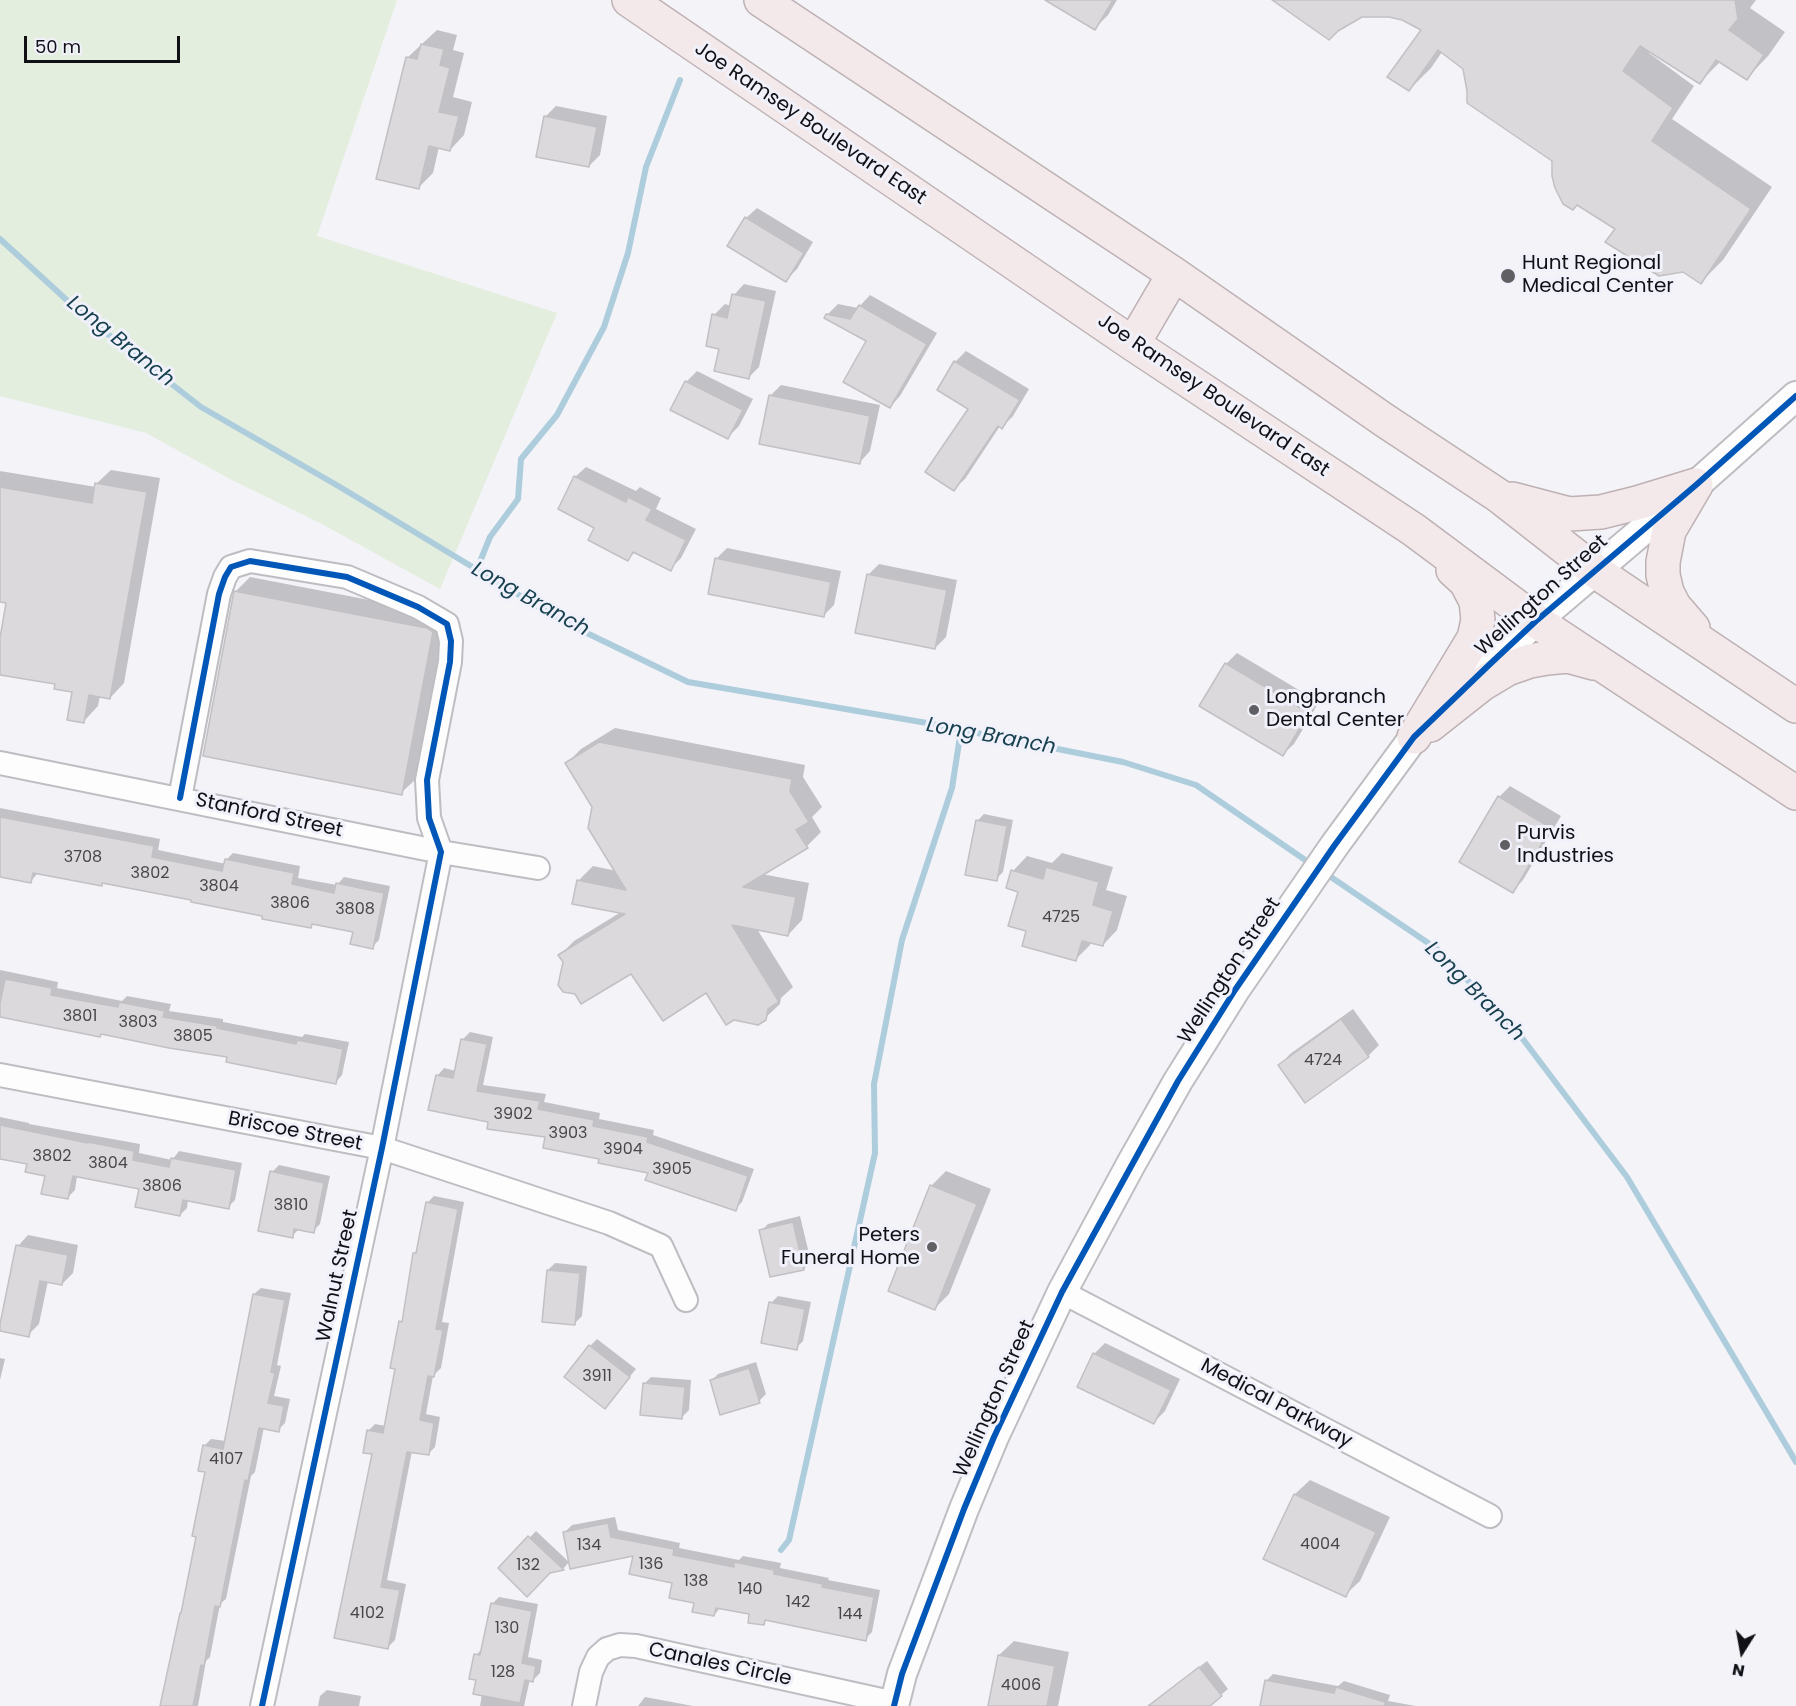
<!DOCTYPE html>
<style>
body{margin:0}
#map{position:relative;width:1796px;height:1706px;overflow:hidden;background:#f3f3f8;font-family:Poppins,sans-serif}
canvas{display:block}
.north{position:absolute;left:1712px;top:1622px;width:60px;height:60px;-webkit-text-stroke:4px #f0f1fb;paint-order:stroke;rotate:191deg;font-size:16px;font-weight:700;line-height:24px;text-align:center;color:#111115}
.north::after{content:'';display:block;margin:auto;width:21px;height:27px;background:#111115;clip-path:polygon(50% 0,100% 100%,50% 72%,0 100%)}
.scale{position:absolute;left:24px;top:36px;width:156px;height:27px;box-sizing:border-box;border:3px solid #111115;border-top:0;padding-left:8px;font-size:18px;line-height:21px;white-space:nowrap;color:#111115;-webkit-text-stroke:4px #f0f1fb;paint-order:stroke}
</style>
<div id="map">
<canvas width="1796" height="1706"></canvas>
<div class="north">N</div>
<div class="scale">50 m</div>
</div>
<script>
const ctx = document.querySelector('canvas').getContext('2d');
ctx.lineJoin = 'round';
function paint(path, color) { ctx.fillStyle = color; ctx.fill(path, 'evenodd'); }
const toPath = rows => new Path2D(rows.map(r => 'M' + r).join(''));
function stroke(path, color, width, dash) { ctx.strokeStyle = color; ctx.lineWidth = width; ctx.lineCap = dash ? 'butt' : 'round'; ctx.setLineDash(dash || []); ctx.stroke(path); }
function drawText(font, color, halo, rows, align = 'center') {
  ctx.font = font + ' Poppins,sans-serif'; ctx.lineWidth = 6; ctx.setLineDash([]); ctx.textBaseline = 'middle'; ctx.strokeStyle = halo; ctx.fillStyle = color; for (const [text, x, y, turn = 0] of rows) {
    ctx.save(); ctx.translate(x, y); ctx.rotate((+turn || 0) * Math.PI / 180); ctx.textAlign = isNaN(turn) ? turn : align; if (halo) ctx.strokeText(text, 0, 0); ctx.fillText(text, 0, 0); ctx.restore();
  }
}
const green = toPath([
 [0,0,397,0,317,236,557,313,440,589,320,523,230,479,146,433,0,396]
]);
const shadow = toPath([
 [1048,0,1117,0,1108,15,1095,28],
 [1288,0,1756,0,1750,8,1785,32,1768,56,1747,78,1720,62,1700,82,1650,51,1649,53,1694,86,1672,119,1772,187,1723,260,1701,282,1617,229,1464,68,1442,52,1431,68,1409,90,1423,29,1403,18],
 [437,30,457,35,453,50,464,53,453,97,472,102,464,135,450,150,439,147,433,173,418,188,407,58],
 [556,106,607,116,600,155,589,166,545,117],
 [757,208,813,242,797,269,786,280,746,218],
 [744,284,776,291,759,367,749,377,721,348,714,315,725,304,731,306,734,295],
 [870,295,937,333,900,396,890,407,868,341,827,315,838,304,858,308],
 [966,351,1029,389,1013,416,1002,427,1000,426,965,479,954,489,970,408,955,362],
 [697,371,753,399,739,426,728,437,686,382],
 [781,385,880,405,870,451,860,462,770,396],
 [586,467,636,491,640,487,661,498,656,509,696,529,681,558,670,569,635,552,628,559,596,527,575,477],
 [111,470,160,478,124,683,110,698,100,696,98,706,84,721,73,691,57,683,0,673,0,647,8,601,0,600,0,471,96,487,96,484],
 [727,548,841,571,834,605,823,616,716,559],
 [879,564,957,580,946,637,935,648,868,575],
 [250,577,442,614,447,617,416,779,401,793,236,591],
 [1237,653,1319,702,1294,744,1283,754,1226,664],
 [615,728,805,765,803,777,822,807,812,817,821,832,807,846,762,874,809,883,802,920,788,935,757,929,793,987,781,998,780,1004,765,1018,706,991,631,972,564,962,560,955,574,941,621,912,578,881,593,866,617,871,594,807,567,763,581,749],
 [1510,786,1561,816,1523,880,1513,891,1499,797],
 [0,808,160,839,158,850,226,864,226,860,233,853,300,866,298,878,337,885,344,877,390,886,379,940,372,947,354,931,314,923,311,927,264,915,104,882,101,885,38,873,31,881,0,875],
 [984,814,1013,820,1003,872,996,879,977,821],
 [1062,853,1113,867,1106,890,1127,896,1117,930,1103,945,1091,942,1090,945,1076,959,1028,930,1020,891,1013,871,1027,856,1052,863],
 [0,970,58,982,57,988,122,1001,127,996,171,1004,169,1011,223,1019,223,1022,302,1037,305,1034,349,1042,342,1075,336,1082,229,1056,103,1033,100,1036,0,1016],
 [1353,1009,1379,1045,1368,1056,1280,1065,1290,1054],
 [470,1032,493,1037,483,1085,546,1094,544,1102,600,1113,599,1119,654,1130,653,1135,754,1169,742,1202,735,1209,650,1171,600,1158,546,1136,490,1121,438,1075,444,1068,456,1071,463,1039],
 [0,1117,29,1123,29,1124,140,1144,139,1153,172,1160,179,1151,242,1163,235,1200,228,1207,188,1199,187,1208,180,1215,141,1188,77,1176,75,1190,68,1197,46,1175,29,1163,0,1158],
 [279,1165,330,1176,320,1224,313,1231,299,1229,292,1236,272,1172],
 [946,1171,991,1189,949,1294,935,1308,931,1186],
 [434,1196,464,1202,442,1322,449,1323,441,1368,433,1376,426,1414,440,1417,435,1447,428,1454,412,1451,387,1580,406,1584,395,1640,388,1647,336,1637,374,1453,368,1431,375,1424,386,1426,396,1368,401,1322,404,1319,415,1254,418,1251,427,1203],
 [800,1216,811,1262,804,1269,772,1276,761,1231,768,1224],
 [28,1235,78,1245,73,1273,62,1284,48,1281,39,1324,28,1335,18,1246],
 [555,1263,587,1266,582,1316,575,1323,548,1270],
 [261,1288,291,1293,277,1365,281,1366,274,1396,290,1399,285,1423,278,1430,264,1427,255,1472,251,1476,226,1599,220,1604,210,1657,206,1661,198,1706,161,1706,198,1535,206,1471,204,1446,211,1439,226,1441,254,1294],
 [778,1296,811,1302,803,1341,796,1348,771,1303],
 [597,1339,636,1369,605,1407,590,1346],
 [1105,1343,1180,1379,1165,1411,1154,1422,1094,1354],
 [0,1358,5,1359,0,1380],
 [756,1362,766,1394,759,1401,711,1381,718,1374],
 [651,1377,691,1380,689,1410,682,1417,644,1384],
 [1310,1480,1390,1517,1360,1581,1345,1595,1265,1559,1295,1494],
 [615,1517,618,1530,680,1543,679,1548,739,1560,743,1556,781,1563,780,1568,829,1578,828,1580,880,1590,872,1632,865,1639,768,1619,763,1624,751,1613,721,1607,714,1615,673,1582,634,1554,565,1532,572,1525],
 [536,1531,569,1562,563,1569,550,1571,500,1568],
 [499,1597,538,1604,528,1657,542,1660,540,1673,533,1680,530,1679,524,1706,480,1706,482,1694,477,1679,476,1655,484,1647,492,1604],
 [1014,1641,1069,1652,1058,1706,989,1706,999,1655],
 [1207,1661,1228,1689,1208,1706,1168,1706,1168,1691],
 [1273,1674,1338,1686,1344,1681,1390,1695,1388,1701,1416,1706,1262,1706,1266,1681],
 [327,1690,361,1696,359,1706,318,1706,320,1696],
 [645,1697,693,1706,638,1706]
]);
const stream = toPath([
 [0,239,82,314,201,407,340,487,562,621,688,682,927,723,1123,762,1196,785,1311,864],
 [477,569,490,537,518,499,521,459,557,415,604,327,628,253,646,167,680,80],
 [1325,873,1437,949,1516,1030,1627,1177,1796,1462],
 [781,1550,789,1540,875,1153,874,1084,902,940,952,788,961,730]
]);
const building = toPath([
 [1045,0,1113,0,1095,30,1045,0],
 [1272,0,1735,0,1738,19,1729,30,1764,55,1747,80,1716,60,1700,84,1640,46,1623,71,1673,108,1652,141,1751,209,1701,284,1683,272,1659,276,1605,242,1615,229,1577,205,1573,210,1563,204,1555,188,1552,176,1552,161,1467,103,1467,91,1463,69,1438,50,1409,91,1387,77,1421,30,1402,20,1389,17,1362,17,1338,31,1329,40,1272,0],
 [421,44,444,49,440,65,450,68,439,112,459,116,450,151,429,146,419,189,376,179,406,57,417,59,421,44],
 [544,116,597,127,589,167,536,157,544,116],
 [745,217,804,253,786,282,727,246,745,217],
 [732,294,766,301,749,379,714,371,719,349,706,346,712,314,727,318,732,294],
 [859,305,927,344,890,408,843,382,866,341,824,318,826,314,850,319,859,305],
 [954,361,1020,400,1002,429,998,426,954,491,925,472,968,409,937,390,954,361],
 [685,381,743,410,728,439,670,410,685,381],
 [769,395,870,416,860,464,759,444,769,395],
 [574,476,626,502,628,497,652,509,646,520,686,540,671,571,633,552,628,561,588,540,594,528,558,509,574,476],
 [95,483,147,492,110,699,89,695,84,723,67,720,72,692,54,689,55,684,0,675,0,638,6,603,0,602,0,487,92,503,95,483],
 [715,558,831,582,824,617,708,594,715,558],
 [867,574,947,590,935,649,855,633,867,574],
 [234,591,427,628,433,632,402,795,203,756,234,591],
 [1225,663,1309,713,1283,756,1199,706,1225,663],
 [599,742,792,779,790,791,809,822,796,830,808,848,743,887,796,897,788,936,732,925,779,1002,768,1009,766,1020,758,1025,734,1020,726,1025,706,993,663,1021,631,974,581,1004,575,994,563,992,558,985,563,962,558,955,625,914,572,904,577,880,626,890,588,828,592,807,565,763,599,742],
 [1498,796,1551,828,1513,893,1459,862,1498,796],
 [0,817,154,846,152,857,222,871,225,859,294,873,292,884,334,893,336,883,384,893,373,949,350,944,353,932,312,924,311,928,262,919,262,916,191,902,191,900,102,883,102,886,33,873,31,883,0,877,0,817],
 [976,820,1007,826,997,881,965,875,976,820],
 [1046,867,1099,882,1093,905,1113,911,1103,946,1082,941,1076,961,1022,946,1026,931,1008,926,1018,892,1006,888,1011,870,1043,879,1046,867],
 [5,979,52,988,51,995,118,1007,119,1002,165,1011,163,1017,217,1026,217,1028,296,1044,297,1040,343,1049,336,1084,226,1062,227,1057,169,1048,101,1034,100,1037,0,1017,0,1003,5,979],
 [1341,1019,1369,1057,1305,1103,1278,1065,1341,1019],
 [461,1039,487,1044,477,1091,540,1101,538,1109,594,1120,593,1126,648,1137,647,1142,748,1176,736,1211,645,1180,648,1173,598,1163,599,1159,543,1148,545,1137,487,1129,488,1122,428,1110,436,1075,453,1078,461,1039],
 [0,1125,88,1143,88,1142,134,1151,133,1160,169,1167,171,1158,236,1170,229,1209,183,1200,180,1216,135,1207,139,1189,73,1176,68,1199,41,1194,45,1176,25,1172,27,1164,0,1159,0,1125],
 [270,1171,324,1183,314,1233,294,1229,293,1238,258,1231,270,1171],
 [930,1185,977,1204,935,1310,888,1291,930,1185],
 [426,1202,458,1209,436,1329,443,1330,434,1377,428,1376,420,1420,434,1423,429,1455,407,1452,381,1587,400,1590,388,1649,334,1638,372,1454,363,1453,367,1430,383,1433,395,1369,390,1368,399,1321,402,1322,413,1253,416,1253,426,1202],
 [793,1222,804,1270,770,1277,759,1230,793,1222],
 [16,1245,68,1255,62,1285,40,1281,29,1337,0,1331,0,1324,16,1245],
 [547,1270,580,1273,575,1325,542,1322,547,1270],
 [253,1294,285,1300,271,1372,275,1373,268,1403,284,1406,279,1432,259,1428,248,1481,245,1480,220,1607,215,1606,204,1666,201,1665,193,1706,160,1706,180,1613,181,1613,196,1537,192,1536,205,1472,198,1471,203,1445,223,1449,253,1294],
 [769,1302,805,1309,797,1350,761,1343,769,1302],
 [589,1345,630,1377,605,1409,564,1377,589,1345],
 [1093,1353,1171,1390,1154,1424,1077,1387,1093,1353],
 [749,1368,760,1403,720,1415,710,1380,749,1368],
 [643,1383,685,1387,682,1419,640,1415,643,1383],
 [1294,1494,1376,1532,1346,1597,1263,1559,1294,1494],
 [608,1523,611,1537,674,1549,673,1555,734,1567,734,1562,774,1570,774,1574,823,1584,822,1587,874,1597,866,1641,765,1620,764,1625,748,1623,749,1614,716,1608,714,1616,692,1612,694,1603,669,1598,672,1583,629,1574,633,1556,570,1569,563,1532,608,1523],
 [528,1536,564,1570,550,1573,527,1597,498,1568,528,1536],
 [491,1603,532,1611,522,1663,536,1666,533,1682,525,1680,520,1703,473,1694,476,1680,469,1679,474,1654,480,1655,491,1603],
 [998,1655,1055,1666,1047,1706,988,1706,998,1655],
 [1199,1667,1222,1696,1210,1706,1148,1706,1199,1667],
 [1265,1680,1334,1693,1336,1687,1385,1702,1385,1706,1260,1706,1265,1680]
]);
const minor = toPath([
 [0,763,441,852,538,868],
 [180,798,219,594,225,577,231,567,250,561,347,577,418,607,447,624,451,641,450,662,427,780,429,818,441,852,382,1148,262,1706],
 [0,1075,382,1148,455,1172,609,1223,661,1246,686,1300],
 [1062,1292,1490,1516],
 [584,1706,591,1672,598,1657,607,1649,620,1645,636,1646,895,1703]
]);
const tertiary = toPath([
 [1473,680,1536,621,1696,485,1796,396],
 [894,1706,902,1674,964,1509,994,1437,1062,1292,1131,1164,1178,1081,1235,990,1334,846,1414,737,1429,723]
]);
const trunk = toPath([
 [629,0,1133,344,1414,530,1536,621,1796,793],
 [761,0,1174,274,1384,420,1499,496,1595,571,1796,706],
 [1133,344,1174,274],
 [1512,499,1569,514,1601,512,1637,503,1696,485],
 [1693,628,1674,606,1667,592,1663,575,1663,562,1669,531,1696,485],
 [1430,725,1482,684,1507,669,1530,661,1547,658,1568,656,1594,663],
 [1414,737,1474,638,1478,620,1476,601,1466,582,1453,570]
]);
const cycleway = toPath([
 [180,798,219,594,225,577,231,567,250,561,347,577,418,607,447,624,451,641,450,662,427,780,429,818,441,852,382,1148,262,1706],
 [894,1706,902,1674,964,1509,994,1437,1062,1292,1178,1081,1235,990,1334,846,1414,737,1490,664,1536,621,1696,485,1796,396]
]);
const markers = [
 [1508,276,8,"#606064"],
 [1254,710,6,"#606064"],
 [1505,845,6,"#606064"],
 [932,1247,6,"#606064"]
];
const numberNames = [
 ["3708",83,858],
 ["3802",150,874],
 ["3804",219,887],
 ["3806",290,904],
 ["3808",355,910],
 ["4725",1061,918],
 ["3801",80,1017],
 ["3803",138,1023],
 ["3805",193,1037],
 ["4724",1323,1061],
 ["3902",513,1115],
 ["3903",568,1134],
 ["3904",623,1150],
 ["3802",52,1157],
 ["3804",108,1164],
 ["3905",672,1170],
 ["3806",162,1187],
 ["3810",291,1206],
 ["3911",597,1377],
 ["4107",226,1460],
 ["4004",1320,1545],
 ["134",589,1546],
 ["136",651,1565],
 ["132",528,1566],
 ["138",696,1582],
 ["140",750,1590],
 ["142",798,1603],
 ["4102",367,1614],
 ["144",850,1615],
 ["130",507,1629],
 ["128",503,1673],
 ["4006",1021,1686]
];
const streetNames = [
 ["Joe Ramsey Boulevard East",810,124,34],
 ["Joe Ramsey Boulevard East",1213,396,34],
 ["Wellington Street",1542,596,-42],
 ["Stanford Street",269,816,12],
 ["Wellington Street",1230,971,-57],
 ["Briscoe Street",295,1132,11],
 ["Walnut Street",338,1276,-78],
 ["Wellington Street",995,1399,-66],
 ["Medical Parkway",1276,1404,28],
 ["Canales Circle",720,1665,12]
];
const poiNames = [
 ["Hunt Regional",1522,264],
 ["Medical Center",1522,287],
 ["Longbranch",1266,698],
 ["Dental Center",1266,721],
 ["Purvis",1517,834],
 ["Industries",1517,857],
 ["Peters",920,1236,"right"],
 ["Funeral Home",920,1259,"right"]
];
const waterNames = [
 ["Long Branch",120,342,39],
 ["Long Branch",530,600,29],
 ["Long Branch",991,737,10],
 ["Long Branch",1474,992,45]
];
paint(green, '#e4eede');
paint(shadow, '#0003');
stroke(stream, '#adcddd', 6);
paint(building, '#dcd9dc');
stroke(building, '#c3c0c3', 1.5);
stroke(minor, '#bebec2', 26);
stroke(tertiary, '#bebec2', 32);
stroke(trunk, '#beb1b3', 36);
stroke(minor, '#fdfdfe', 22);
stroke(tertiary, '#fdfdfe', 28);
stroke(trunk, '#f3e9ea', 33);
stroke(cycleway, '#0057b8', 6);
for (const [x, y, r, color] of markers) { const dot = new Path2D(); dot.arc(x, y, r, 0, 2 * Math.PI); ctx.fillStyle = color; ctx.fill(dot); stroke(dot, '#f0f1fb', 2); }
drawText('16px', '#47464a', null, numberNames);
drawText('20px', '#111115', '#f0f1fb', streetNames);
drawText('20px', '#111115', '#f0f1fb', poiNames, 'left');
drawText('italic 21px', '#184150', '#f0f1fb', waterNames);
</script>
